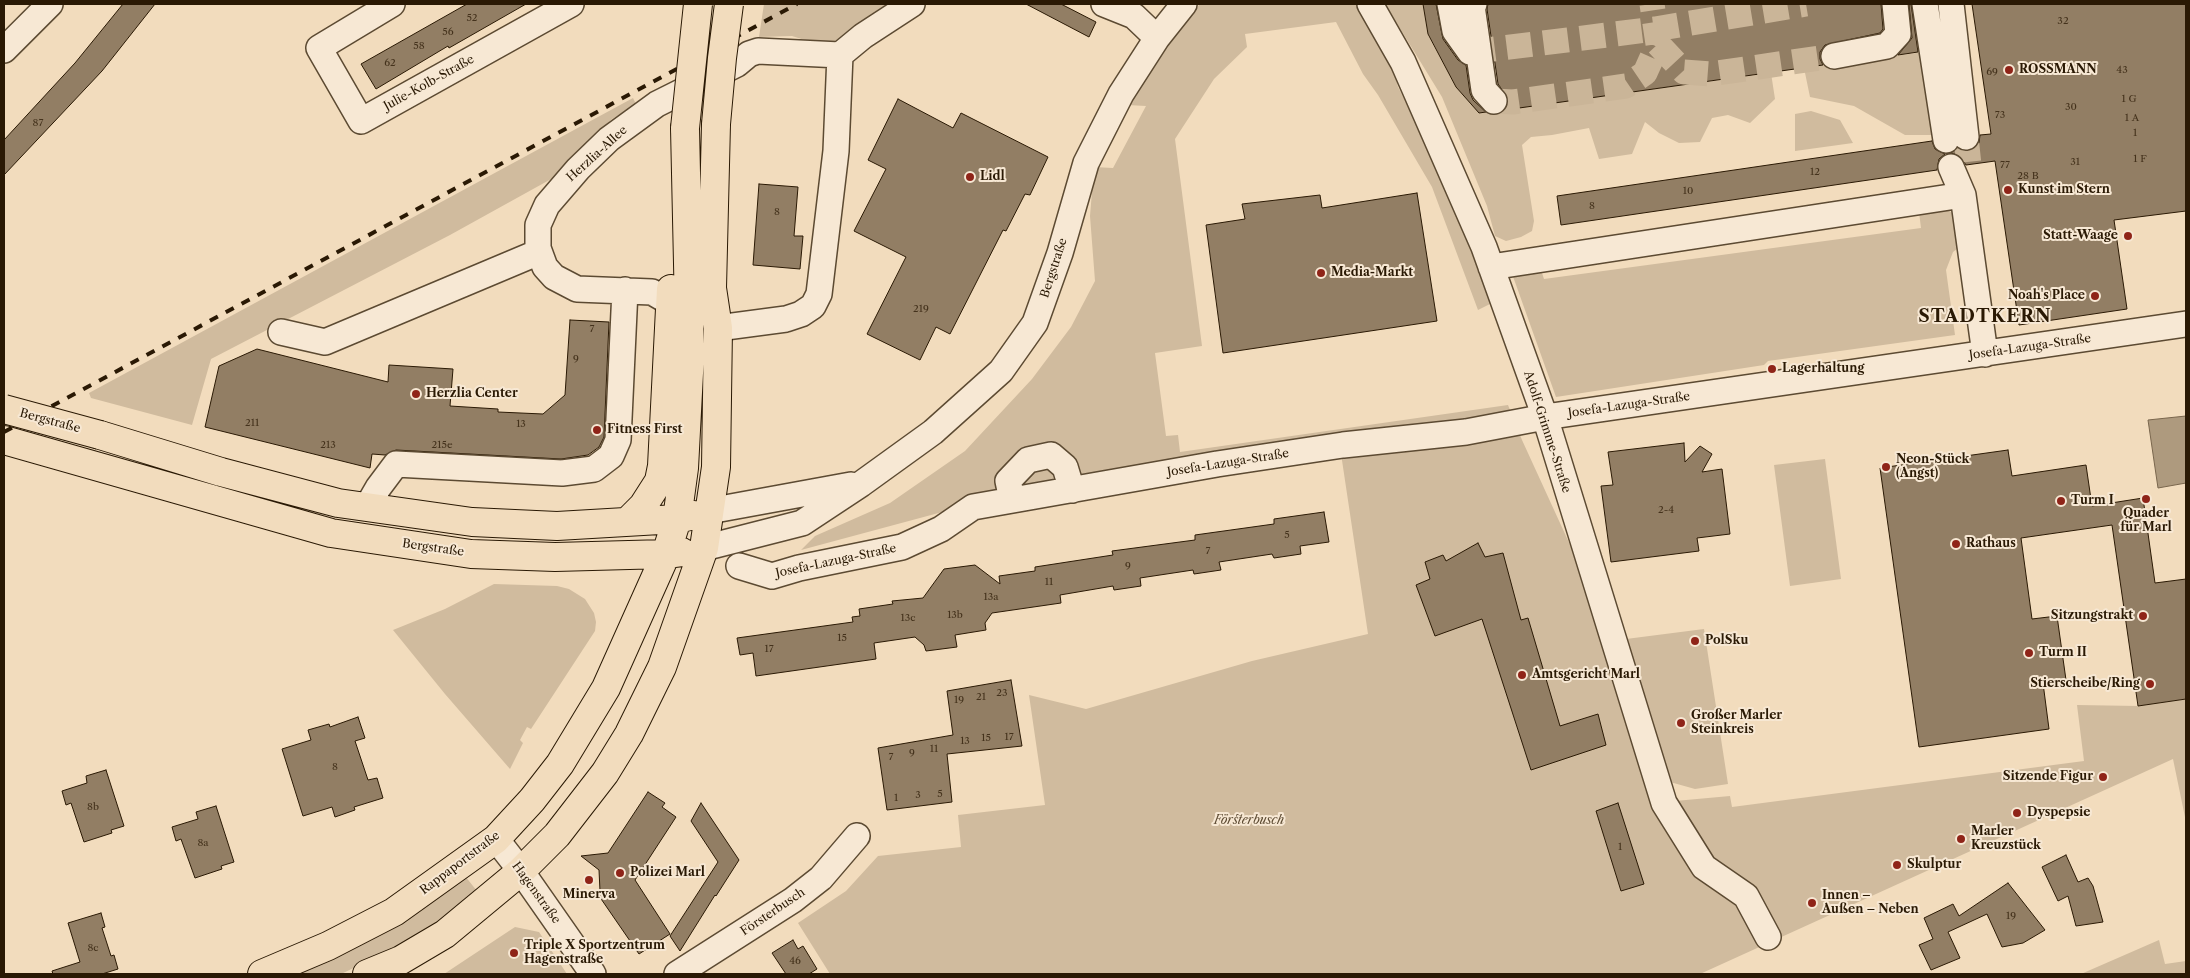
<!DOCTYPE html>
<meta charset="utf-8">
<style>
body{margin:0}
#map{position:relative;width:2190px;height:978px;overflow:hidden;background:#f2dcbd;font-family:"Libre Caslon Text",serif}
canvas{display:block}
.frame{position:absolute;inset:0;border:5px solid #2a1904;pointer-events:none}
</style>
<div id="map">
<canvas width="2190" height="978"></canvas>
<div class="frame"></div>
</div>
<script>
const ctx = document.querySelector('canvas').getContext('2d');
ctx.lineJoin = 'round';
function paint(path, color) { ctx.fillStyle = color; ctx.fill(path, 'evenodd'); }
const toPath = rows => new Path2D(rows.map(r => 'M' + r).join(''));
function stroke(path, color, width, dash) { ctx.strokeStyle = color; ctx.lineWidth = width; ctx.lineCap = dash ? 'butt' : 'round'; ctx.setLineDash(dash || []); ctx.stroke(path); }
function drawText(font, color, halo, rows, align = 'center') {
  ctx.font = font + ' "Libre Caslon Text",serif'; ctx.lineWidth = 4; ctx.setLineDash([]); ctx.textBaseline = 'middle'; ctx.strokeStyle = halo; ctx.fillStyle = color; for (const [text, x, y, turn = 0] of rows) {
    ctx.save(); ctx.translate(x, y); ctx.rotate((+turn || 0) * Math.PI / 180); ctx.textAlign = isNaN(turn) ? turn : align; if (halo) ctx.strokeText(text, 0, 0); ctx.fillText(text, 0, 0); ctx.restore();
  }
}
const green = toPath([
 [764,4,887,4,831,44,814,43,792,36,759,37],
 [1200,4,1358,4,1392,63,1398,87,1450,188,1496,301,1478,310,1432,187,1378,95,1363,74,1336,22,1245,34,1247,47,1214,79,1175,139,1202,346,1155,353,1166,436,1178,435,1180,452,1508,405,1522,440,1609,630,1664,802,1730,796,1732,807,2084,761,2077,705,2138,706,2186,699,2186,822,2173,759,1700,974,830,974,798,923,846,891,878,856,961,847,958,815,1045,805,1029,695,1086,709,1252,661,1368,634,1340,447,972,504,801,550,815,536,890,503,965,451,1032,379,1071,327,1095,281,1090,216,1094,167,1113,168,1146,106,1127,105,1160,53,1186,18],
 [1385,4,1423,4,1428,35,1456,87,1479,113,1771,73,1775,99,1750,123,1728,115,1712,118,1700,142,1679,143,1659,133,1645,122,1632,154,1599,159,1589,128,1552,135,1531,137,1522,145,1534,221,1532,231,1521,237,1506,241,1495,236,1487,206,1442,97],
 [1924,52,1932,135,1905,135,1854,106,1810,97,1804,68],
 [633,98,636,104,612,119,595,135,553,178,450,235,211,359,192,425,91,398,89,393],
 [1811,111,1840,120,1853,143,1795,151,1795,114],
 [1944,208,1961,218,1961,246,1953,252,1946,270,1955,335,1768,361,1764,365,1556,397,1510,268,1539,264,1544,279,1921,228,1919,212],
 [1825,459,1841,579,1790,586,1774,465],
 [494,584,557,586,569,589,585,599,594,613,596,622,595,631,531,729,527,727,520,740,523,743,510,769,445,694,393,630,445,609],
 [1704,629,1728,784,1695,789,1670,782,1626,639],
 [465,876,477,891,433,926,398,947,341,974,290,974],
 [515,927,539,932,567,974,444,974],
 [2159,940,2165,964,2186,961,2186,974,2081,974]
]);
const water = toPath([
 [2186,416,2186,483,2158,488,2148,420,2186,416]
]);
const building = toPath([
 [123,4,155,4,102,71,4,175,4,140,75,63,123,4],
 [467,4,526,4,449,48,448,46,376,89,361,64,467,4],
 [1026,4,1061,4,1096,22,1089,37,1026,4],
 [1423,4,1436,4,1443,39,1458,60,1466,65,1470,93,1473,100,1486,112,1479,113,1456,87,1428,34,1423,4],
 [1488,4,1881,4,1883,29,1880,33,1825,45,1820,52,1820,59,1823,65,1505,110,1508,98,1498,84,1487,9,1488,4],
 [1909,4,1911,4,1918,52,1898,55,1912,38,1909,4],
 [1972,4,2186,4,2186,211,2114,220,2127,309,2019,325,1995,161,1966,165,1960,156,1951,153,1957,148,1967,151,1974,149,1979,143,1980,135,1991,134,1972,4],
 [898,99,953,128,961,113,1048,157,1030,195,1025,194,1006,231,1003,230,950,334,936,327,920,360,867,334,906,257,854,231,886,169,868,160,898,99],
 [1932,141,1935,149,1945,154,1939,159,1937,170,1561,225,1557,196,1932,141],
 [759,184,798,187,794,236,803,236,800,269,753,265,759,184],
 [1417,193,1437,321,1223,353,1206,225,1245,219,1242,204,1320,195,1322,208,1417,193],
 [570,320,609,322,604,437,599,447,588,455,561,459,396,450,385,455,372,454,370,468,205,427,219,366,257,349,388,382,389,365,453,369,450,406,498,409,498,412,543,414,565,395,570,320],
 [1684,443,1685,462,1700,446,1712,454,1702,472,1722,469,1730,534,1697,538,1699,551,1611,562,1601,486,1613,485,1608,452,1684,443],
 [2008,450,2012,476,2086,465,2092,506,2143,498,2155,583,2186,579,2186,699,2138,706,2112,525,2021,538,2032,619,2057,616,2066,680,2043,683,2049,729,1919,747,1880,468,2008,450],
 [1324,512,1329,542,1300,546,1301,554,1274,558,1272,554,1219,562,1221,570,1194,574,1193,570,1140,578,1141,586,1114,590,1113,586,1060,595,1061,603,992,613,985,623,986,630,955,635,957,647,926,651,924,645,915,637,874,643,876,659,756,676,753,653,740,655,737,638,853,622,852,617,860,616,859,609,893,604,892,601,923,598,944,569,975,565,1000,584,999,576,1035,571,1035,567,1113,555,1112,551,1195,540,1195,535,1274,524,1274,519,1324,512],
 [1478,543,1485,557,1503,553,1521,620,1528,618,1560,726,1598,714,1606,745,1531,770,1482,619,1435,636,1416,585,1430,579,1425,562,1443,555,1446,561,1478,543],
 [1011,680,1022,746,947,754,952,802,887,810,878,748,953,735,947,691,1011,680],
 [358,717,365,738,355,741,368,780,377,778,383,798,354,807,355,810,335,817,332,807,303,816,282,749,311,740,308,730,329,724,330,727,358,717],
 [106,770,124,826,111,830,112,833,84,842,71,803,66,805,62,791,87,783,86,776,106,770],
 [648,792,665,803,662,807,676,817,635,880,670,934,639,954,597,893,600,891,599,870,581,856,608,853,648,792],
 [701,803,739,860,716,896,715,895,680,951,670,936,718,862,691,821,701,803],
 [1618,803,1644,884,1621,891,1596,811,1618,803],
 [216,806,234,862,221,866,222,869,195,878,181,839,176,841,172,827,198,819,196,812,216,806],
 [2066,855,2078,882,2088,878,2093,886,2103,922,2076,926,2068,896,2058,901,2042,867,2066,855],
 [2008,883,2045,930,2023,943,2002,947,1987,914,1948,932,1960,958,1931,970,1919,945,1933,939,1924,918,1953,904,1959,916,2008,883],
 [101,913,105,927,102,928,111,956,114,955,118,969,102,974,53,974,52,971,80,962,68,923,101,913],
 [793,940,798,949,803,946,817,969,809,974,786,974,772,953,793,940]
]);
const minorTunnel = toPath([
 [1658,44,1684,72,1710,74,1834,56],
 [1470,52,1655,29,1806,4],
 [1494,101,1513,102,1626,86,1645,73,1658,44,1652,4],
 [1966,137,1969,165]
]);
const minor = toPath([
 [392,4,319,48,361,121,571,4],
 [1104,4,1134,16,1157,38],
 [1370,4,1403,62,1484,247,1545,417,1664,803,1704,867,1746,896,1768,937],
 [1450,4,1455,31,1470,52],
 [1474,4,1472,6,1484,90,1494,101],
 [1925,4,1946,140],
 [1951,4,1966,137],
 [4,50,50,4],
 [840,55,863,36,912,4],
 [1834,56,1887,46,1898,34,1895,4],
 [1951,167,1963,195,1985,354],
 [1491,267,1963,195],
 [685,311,652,292,577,289,554,277,545,267,538,248,538,225,547,205,578,169,609,139,657,104,737,64,749,54,758,51,840,55,836,151,819,294,813,306,801,314,786,319,718,328],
 [281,332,325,342,539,252],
 [1012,500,1008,481,1028,460,1051,455,1065,467,1072,490],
 [367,507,378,488,396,464,562,473,594,469,611,456,618,440,625,290],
 [709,511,851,485],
 [704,548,802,523,861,484,933,432,1001,371,1035,323,1060,253,1086,163,1121,94,1157,38,1184,4],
 [739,566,772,576,799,568,902,547,941,529,973,507,1217,464,1343,445,1466,432,1545,417,2186,324],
 [496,839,521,871,593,974],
 [677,974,793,900,821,878,857,836]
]);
const major = toPath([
 [100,435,221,472,338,503,472,522,557,526,677,519,694,515],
 [4,440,331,533,471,554,555,557,666,554,682,552],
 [628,521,643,506,659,481,662,466,671,289],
 [262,974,328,946,394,912,496,839,532,800,560,764,606,688,666,554,677,519,684,468,690,354,685,128],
 [367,974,401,960,445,934,521,871,557,835,605,773,629,734,662,667,704,548,716,467,718,328,712,288,716,124]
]);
const rail = toPath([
 [4,432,797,4]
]);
const majorBridge = toPath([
 [716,124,722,58,729,4],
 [685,128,698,4],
 [4,409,100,435]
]);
const markers = [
 [2009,70,5,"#8f2418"],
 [970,177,5,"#8f2418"],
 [2008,190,5,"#8f2418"],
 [2128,236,5,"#8f2418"],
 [1321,273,5,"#8f2418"],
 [2095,296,5,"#8f2418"],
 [1772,369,5,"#8f2418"],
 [416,394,5,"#8f2418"],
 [597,430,5,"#8f2418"],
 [1886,467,5,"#8f2418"],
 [2146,499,5,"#8f2418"],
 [2061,501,5,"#8f2418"],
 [1956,544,5,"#8f2418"],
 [2143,616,5,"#8f2418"],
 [1695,641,5,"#8f2418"],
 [2029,653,5,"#8f2418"],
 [1522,675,5,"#8f2418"],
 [2150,684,5,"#8f2418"],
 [1681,723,5,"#8f2418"],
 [2103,777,5,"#8f2418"],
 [2017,813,5,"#8f2418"],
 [1961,839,5,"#8f2418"],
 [1897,865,5,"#8f2418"],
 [620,873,5,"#8f2418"],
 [589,880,5,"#8f2418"],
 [1812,903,5,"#8f2418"],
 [514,953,5,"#8f2418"]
];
const numberNames = [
 ["52",472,18],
 ["32",2063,21],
 ["56",448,32],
 ["58",419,46],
 ["62",390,63],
 ["43",2122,70],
 ["69",1992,72],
 ["1 G",2129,99],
 ["30",2071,107],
 ["73",2000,115],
 ["1 A",2132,118],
 ["87",38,123],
 ["1",2135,133],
 ["1 F",2140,159],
 ["31",2075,162],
 ["77",2005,165],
 ["12",1815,172],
 ["28 B",2028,176],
 ["10",1688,191],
 ["8",1592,206],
 ["8",777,212],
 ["219",921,309],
 ["7",592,329],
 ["9",576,359],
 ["211",252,423],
 ["13",521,424],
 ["213",328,445],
 ["215e",442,445],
 ["2-4",1666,510],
 ["5",1287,535],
 ["7",1208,551],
 ["9",1128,566],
 ["11",1049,582],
 ["13a",991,597],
 ["13b",955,615],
 ["13c",908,618],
 ["15",842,638],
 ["17",769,649],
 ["23",1002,693],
 ["21",981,697],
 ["19",959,700],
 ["17",1009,737],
 ["15",986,738],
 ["13",965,741],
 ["11",934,749],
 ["9",912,753],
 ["7",891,757],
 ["8",335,767],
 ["5",940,794],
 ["3",918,795],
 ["1",896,798],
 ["8b",93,807],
 ["8a",203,843],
 ["1",1620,847],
 ["19",2011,916],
 ["8c",93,948],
 ["46",795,961]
];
const poiNames = [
 ["ROSSMANN",2019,70],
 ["Lidl",980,177],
 ["Kunst im Stern",2018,190],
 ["Statt-Waage",2118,236,"right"],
 ["Media-Markt",1331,273],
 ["Noah's Place",2085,296,"right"],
 ["Lagerhaltung",1782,369],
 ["Herzlia Center",426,394],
 ["Fitness First",607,430],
 ["Neon-Stück",1896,460],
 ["(Angst)",1896,474],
 ["Turm I",2071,501],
 ["Quader",2146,514,"center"],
 ["für Marl",2146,528,"center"],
 ["Rathaus",1966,544],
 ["Sitzungstrakt",2133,616,"right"],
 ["PolSku",1705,641],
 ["Turm II",2039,653],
 ["Amtsgericht Marl",1532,675],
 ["Stierscheibe/Ring",2140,684,"right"],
 ["Großer Marler",1691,716],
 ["Steinkreis",1691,730],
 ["Sitzende Figur",2093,777,"right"],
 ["Dyspepsie",2027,813],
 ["Marler",1971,832],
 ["Kreuzstück",1971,846],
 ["Skulptur",1907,865],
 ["Polizei Marl",630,873],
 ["Minerva",589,895,"center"],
 ["Innen –",1822,896],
 ["Außen – Neben",1822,910],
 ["Triple X Sportzentrum",524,946],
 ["Hagenstraße",524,960]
];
const streetNames = [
 ["Julie-Kolb-Straße",429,83,-29],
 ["Herzlia-Allee",597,154,-42],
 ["Bergstraße",1054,268,-72],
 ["Josefa-Lazuga-Straße",2030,347,-8],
 ["Josefa-Lazuga-Straße",1629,405,-8],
 ["Bergstraße",50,421,15],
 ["Adolf-Grimme-Straße",1547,432,72],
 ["Josefa-Lazuga-Straße",1228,463,-9],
 ["Bergstraße",433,548,8],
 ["Josefa-Lazuga-Straße",836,561,-12],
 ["Rappaportstraße",460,863,-37],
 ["Hagenstraße",536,893,54],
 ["Försterbusch",773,912,-34]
];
const parkNames = [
 ["Försterbusch",1249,821]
];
const districtNames = [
 ["STADTKERN",1985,317]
];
paint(green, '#d0bb9e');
paint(water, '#ae9a7e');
stroke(water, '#79664d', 1);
paint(building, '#927e64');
stroke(building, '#2a1904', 1);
stroke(minorTunnel, '#cab598', 25, [25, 12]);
stroke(minor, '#5c4a32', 28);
stroke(major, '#2a1904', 30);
stroke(minor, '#f7e8d4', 25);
stroke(major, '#f2dcbd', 28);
stroke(rail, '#2a1904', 4, [9, 9]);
stroke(majorBridge, '#2a1904', 30, []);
stroke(majorBridge, '#f2dcbd', 28);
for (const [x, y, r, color] of markers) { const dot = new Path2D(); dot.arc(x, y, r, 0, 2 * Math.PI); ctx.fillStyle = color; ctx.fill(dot); stroke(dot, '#f7e8d4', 2); }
drawText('10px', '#44321c', null, numberNames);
drawText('bold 12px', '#2a1904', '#f7e8d4', poiNames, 'left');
drawText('12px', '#2a1904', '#f7e8d4', streetNames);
drawText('italic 12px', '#5c4a32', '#f7e8d4', parkNames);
ctx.letterSpacing = '1px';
drawText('bold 18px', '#2a1904', '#f7e8d4', districtNames);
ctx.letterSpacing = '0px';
</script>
